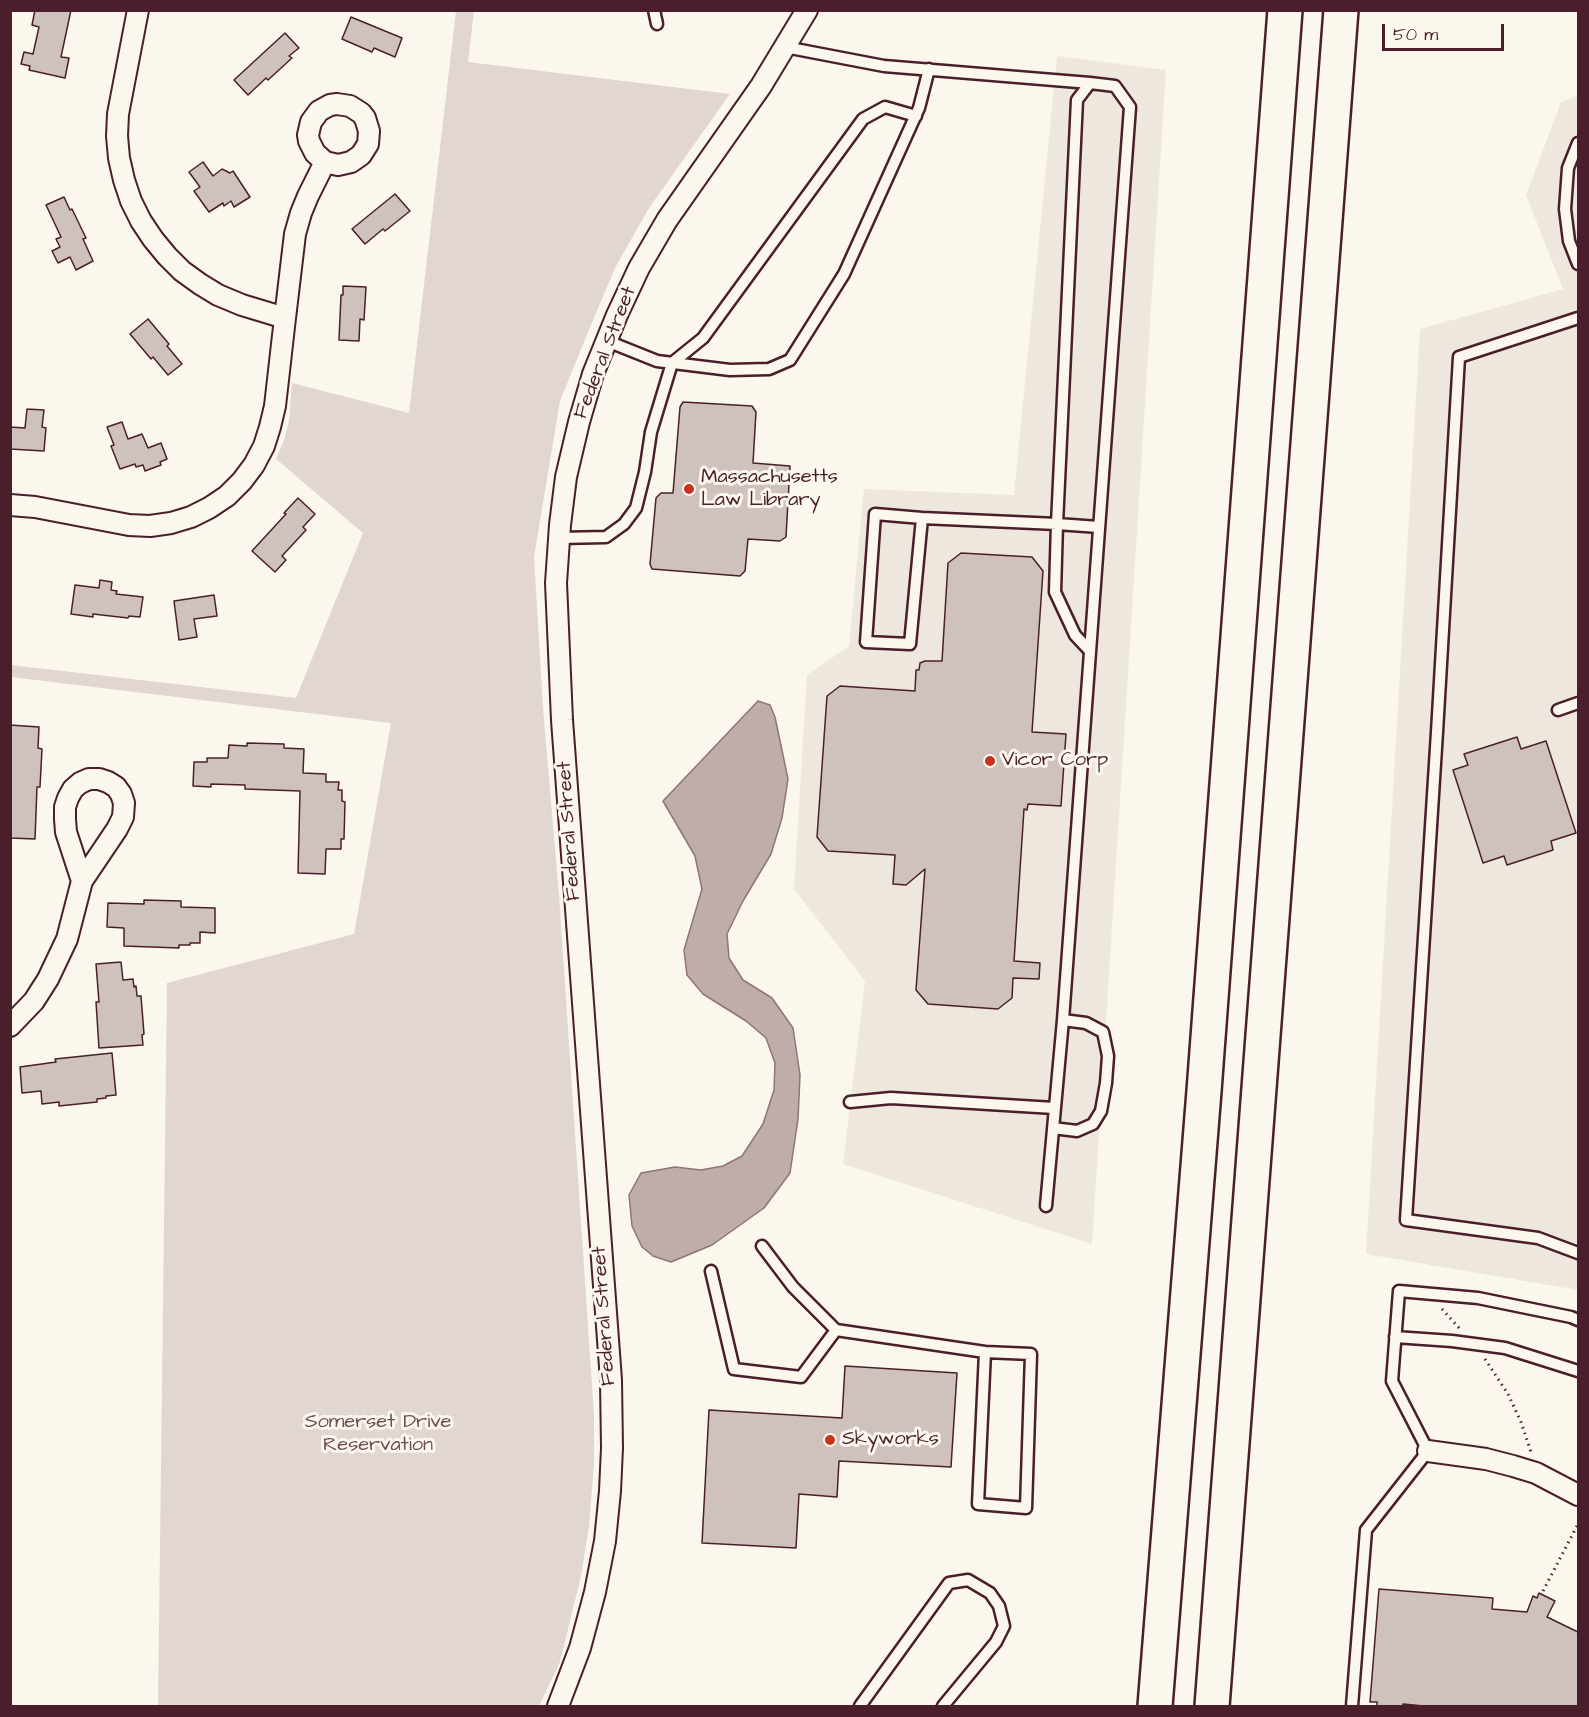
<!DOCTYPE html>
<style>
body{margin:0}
#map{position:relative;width:1589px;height:1717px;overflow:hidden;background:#fbf7ec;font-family:"Architects Daughter",sans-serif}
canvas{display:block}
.frame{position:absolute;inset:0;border:12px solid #4a1f2b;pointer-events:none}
.scale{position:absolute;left:1382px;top:24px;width:122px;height:27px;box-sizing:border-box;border:3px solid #4a1f2b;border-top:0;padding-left:8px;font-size:18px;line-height:21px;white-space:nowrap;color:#4a1f2b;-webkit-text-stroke:4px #fbf7ec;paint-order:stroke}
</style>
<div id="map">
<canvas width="1589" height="1717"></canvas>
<div class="frame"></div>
<div class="scale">50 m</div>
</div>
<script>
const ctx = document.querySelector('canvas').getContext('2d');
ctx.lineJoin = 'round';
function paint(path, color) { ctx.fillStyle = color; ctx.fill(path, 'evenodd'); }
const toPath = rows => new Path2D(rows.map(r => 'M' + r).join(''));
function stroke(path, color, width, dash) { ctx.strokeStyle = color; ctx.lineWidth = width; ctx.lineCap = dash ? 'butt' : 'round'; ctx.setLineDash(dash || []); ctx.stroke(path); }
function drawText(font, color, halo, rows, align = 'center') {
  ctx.font = font + ' "Architects Daughter",sans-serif'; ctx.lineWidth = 6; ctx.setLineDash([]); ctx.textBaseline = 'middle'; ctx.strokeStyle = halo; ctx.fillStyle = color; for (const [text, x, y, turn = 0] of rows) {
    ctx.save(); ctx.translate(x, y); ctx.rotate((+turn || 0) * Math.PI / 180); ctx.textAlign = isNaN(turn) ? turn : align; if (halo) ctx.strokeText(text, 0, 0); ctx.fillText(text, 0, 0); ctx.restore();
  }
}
const built = toPath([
 [1057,56,1166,70,1092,1244,843,1164,865,981,794,889,807,675,849,646,864,489,1014,495],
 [1578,95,1578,1290,1366,1254,1420,329,1563,289,1526,195,1561,102]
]);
const green = toPath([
 [456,11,474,11,468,62,730,94,649,208,615,268,586,337,560,401,534,557,543,708,559,895,594,1415,594,1464,589,1526,581,1576,560,1662,539,1706,158,1706,167,983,354,934,391,723,11,677,11,665,296,698,363,533,276,459,284,440,289,421,292,383,409,413]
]);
const water = toPath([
 [758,701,770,705,775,717,788,779,782,818,771,854,743,901,727,934,729,958,743,980,772,998,793,1028,800,1075,798,1119,790,1173,764,1208,712,1245,671,1262,653,1256,642,1247,632,1226,629,1195,641,1173,675,1167,701,1170,723,1166,742,1156,763,1124,774,1090,775,1063,766,1038,746,1021,703,994,687,975,684,950,702,889,695,856,663,801,758,701]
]);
const building = toPath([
 [35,10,71,10,61,57,69,58,65,78,29,70,30,66,21,64,24,52,33,54,39,27,32,25,35,10],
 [351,17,402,38,395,57,374,48,372,52,342,39,351,17],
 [285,33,299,48,289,56,292,58,268,80,266,78,248,95,234,80,285,33],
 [203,162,213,176,222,169,230,173,233,171,250,197,234,207,231,201,224,206,223,203,209,212,194,191,200,187,189,172,203,162],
 [395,194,410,211,385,231,383,229,365,244,352,229,395,194],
 [64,197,70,210,72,209,86,238,83,239,93,261,76,270,70,257,58,263,52,251,60,247,56,239,61,237,46,205,64,197],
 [343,286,366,287,364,320,360,319,359,341,339,340,341,295,343,295,343,286],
 [148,319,169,344,167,346,182,364,168,375,153,357,151,359,130,334,148,319],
 [683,402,752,406,756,412,753,463,790,466,786,537,780,541,748,539,745,571,740,576,652,569,650,564,656,498,661,493,673,493,680,407,683,402],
 [27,409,44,410,42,427,46,428,44,451,10,449,10,427,25,428,27,409],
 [122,422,128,439,142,434,148,448,161,443,167,459,160,462,161,465,145,471,143,465,136,467,135,464,120,469,111,446,114,445,107,427,122,422],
 [298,498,315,514,303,527,306,530,282,556,286,560,275,572,252,551,286,514,284,513,298,498],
 [961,553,1032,557,1043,571,1032,732,1066,734,1061,806,1028,804,1027,810,1024,809,1014,961,1040,963,1039,979,1013,978,1012,998,998,1009,928,1004,916,990,925,869,906,885,893,884,895,855,828,851,817,837,827,696,840,686,915,691,916,670,919,670,920,663,925,661,942,661,948,563,961,553],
 [100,580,112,582,111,590,117,591,116,594,143,597,140,617,129,616,128,618,93,614,93,617,71,614,75,585,99,588,100,580],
 [214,595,217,616,194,619,197,637,179,640,174,601,214,595],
 [10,725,39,727,38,748,42,749,40,787,37,787,35,839,10,838,10,725],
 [1517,737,1521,749,1546,741,1576,833,1551,841,1553,850,1507,865,1504,856,1483,863,1453,770,1468,765,1464,754,1517,737],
 [247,743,284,744,284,748,304,749,303,773,326,774,326,782,339,782,338,790,342,790,342,801,345,802,344,839,341,839,341,849,326,849,325,874,298,873,300,791,245,789,245,785,211,784,211,787,193,786,194,762,207,762,207,758,228,758,229,745,247,746,247,743],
 [144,900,181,901,181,907,215,908,215,933,200,932,200,943,190,943,190,945,179,945,179,948,124,946,124,928,107,927,108,903,144,904,144,900],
 [121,962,123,980,133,979,134,987,136,986,137,996,141,996,144,1034,142,1035,143,1045,99,1048,96,1002,99,1002,96,964,121,962],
 [112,1053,116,1095,106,1096,106,1098,97,1099,97,1102,59,1106,59,1102,42,1104,41,1091,22,1093,20,1067,56,1062,55,1059,112,1053],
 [845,1366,957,1373,951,1467,839,1461,837,1497,799,1494,796,1548,702,1543,709,1410,842,1418,845,1366],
 [1379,1589,1493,1598,1492,1609,1527,1612,1533,1596,1537,1598,1539,1593,1555,1601,1547,1617,1578,1632,1578,1707,1434,1707,1403,1704,1403,1707,1377,1707,1377,1702,1370,1702,1379,1589]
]);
const path = toPath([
 [1442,1309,1460,1329],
 [1485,1359,1508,1394,1521,1422,1532,1455],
 [1543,1591,1578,1524]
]);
const service = toPath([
 [654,10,657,24],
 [785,47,884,66,1090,83],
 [1578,143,1568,168,1565,209,1569,241,1578,264],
 [1578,318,1459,357,1437,732,1406,1220,1538,1238,1578,1253],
 [607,341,657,361,730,370,769,369,790,360,844,274,919,108,929,69],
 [922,518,875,514,866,642,910,644,922,518,1057,524,1077,100,1090,83,1115,86,1130,107,1063,1020,1046,1206],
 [559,538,606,537,624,524,636,508,645,472,651,432,672,363,703,338,863,119,885,107,916,116],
 [1090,651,1075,635,1055,592,1057,524,1099,527],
 [1558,710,1578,703],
 [850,1102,891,1098,1054,1108],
 [1053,1128,1077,1131,1093,1124,1101,1111,1106,1083,1108,1056,1103,1032,1086,1023,1063,1020],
 [762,1246,793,1287,836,1330,985,1352,978,1504,1026,1508,1031,1354,985,1352],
 [711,1271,734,1369,801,1377,836,1330],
 [1395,1337,1452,1341,1505,1348,1578,1371],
 [860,1706,949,1583,968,1580,990,1593,999,1606,1004,1626,996,1642,943,1706],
 [1352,1706,1366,1530,1428,1451,1392,1381,1399,1291,1478,1298,1571,1317,1578,1320]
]);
const minor = toPath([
 [285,318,295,234,301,213,308,196,325,162,338,165,351,162,361,155,368,144,369,131,365,118,361,113,350,106,337,104,330,105,319,111,311,122,308,135,309,141,315,153,325,162],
 [10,505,35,507,129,525,150,526,171,523,191,517,209,508,227,496,242,481,254,465,264,446,270,427,275,406,285,318,242,305,218,295,200,284,182,271,167,256,153,239,141,221,131,201,124,180,119,158,117,136,118,114,138,10],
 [10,1026,34,1001,48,979,67,939,82,881,117,829,123,817,124,803,121,794,116,787,108,782,99,779,89,779,80,783,73,789,68,798,65,807,65,819,66,832,82,881],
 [1428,1451,1486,1459,1513,1466,1536,1473,1578,1495],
 [558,1706,580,1648,595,1592,605,1541,610,1491,612,1448,611,1380,562,720,556,583,560,525,566,477,579,422,593,374,617,315,639,268,667,220,761,86,807,10]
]);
const motorway = toPath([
 [1155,1706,1204,1091,1285,10],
 [1212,1706,1341,10]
]);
const markers = [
 [689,489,6,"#c8321e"],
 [990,761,6,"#c8321e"],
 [830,1440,6,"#c8321e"]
];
const streetNames = [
 ["Federal Street",606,353,-69],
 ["Federal Street",570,831,-94],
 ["Federal Street",605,1316,-94]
];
const poiNames = [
 ["Massachusetts",701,478],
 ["Law Library",701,501],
 ["Vicor Corp",1002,761],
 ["Skyworks",842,1440]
];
const parkNames = [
 ["Somerset Drive",378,1423],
 ["Reservation",378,1446]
];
paint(built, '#eee7de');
paint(green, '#e2d7d0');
paint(water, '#bfadaa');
stroke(water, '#907477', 1.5);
paint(building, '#cfc2bc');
stroke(building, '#4a1f2b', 1.5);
stroke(service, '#4a1f2b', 15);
stroke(minor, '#4a1f2b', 24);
stroke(motorway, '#4a1f2b', 38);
stroke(path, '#4a1f2b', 3, [1.5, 4.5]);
stroke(service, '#fbf7ec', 10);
stroke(minor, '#fbf7ec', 20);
stroke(motorway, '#fbf7ec', 33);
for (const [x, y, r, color] of markers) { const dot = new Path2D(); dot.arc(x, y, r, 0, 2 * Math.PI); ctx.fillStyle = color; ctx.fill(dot); stroke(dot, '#fbf7ec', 2); }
drawText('20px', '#4a1f2b', '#fbf7ec', streetNames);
drawText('20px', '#4a1f2b', '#fbf7ec', poiNames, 'left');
drawText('20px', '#704d54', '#fbf7ec', parkNames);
</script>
